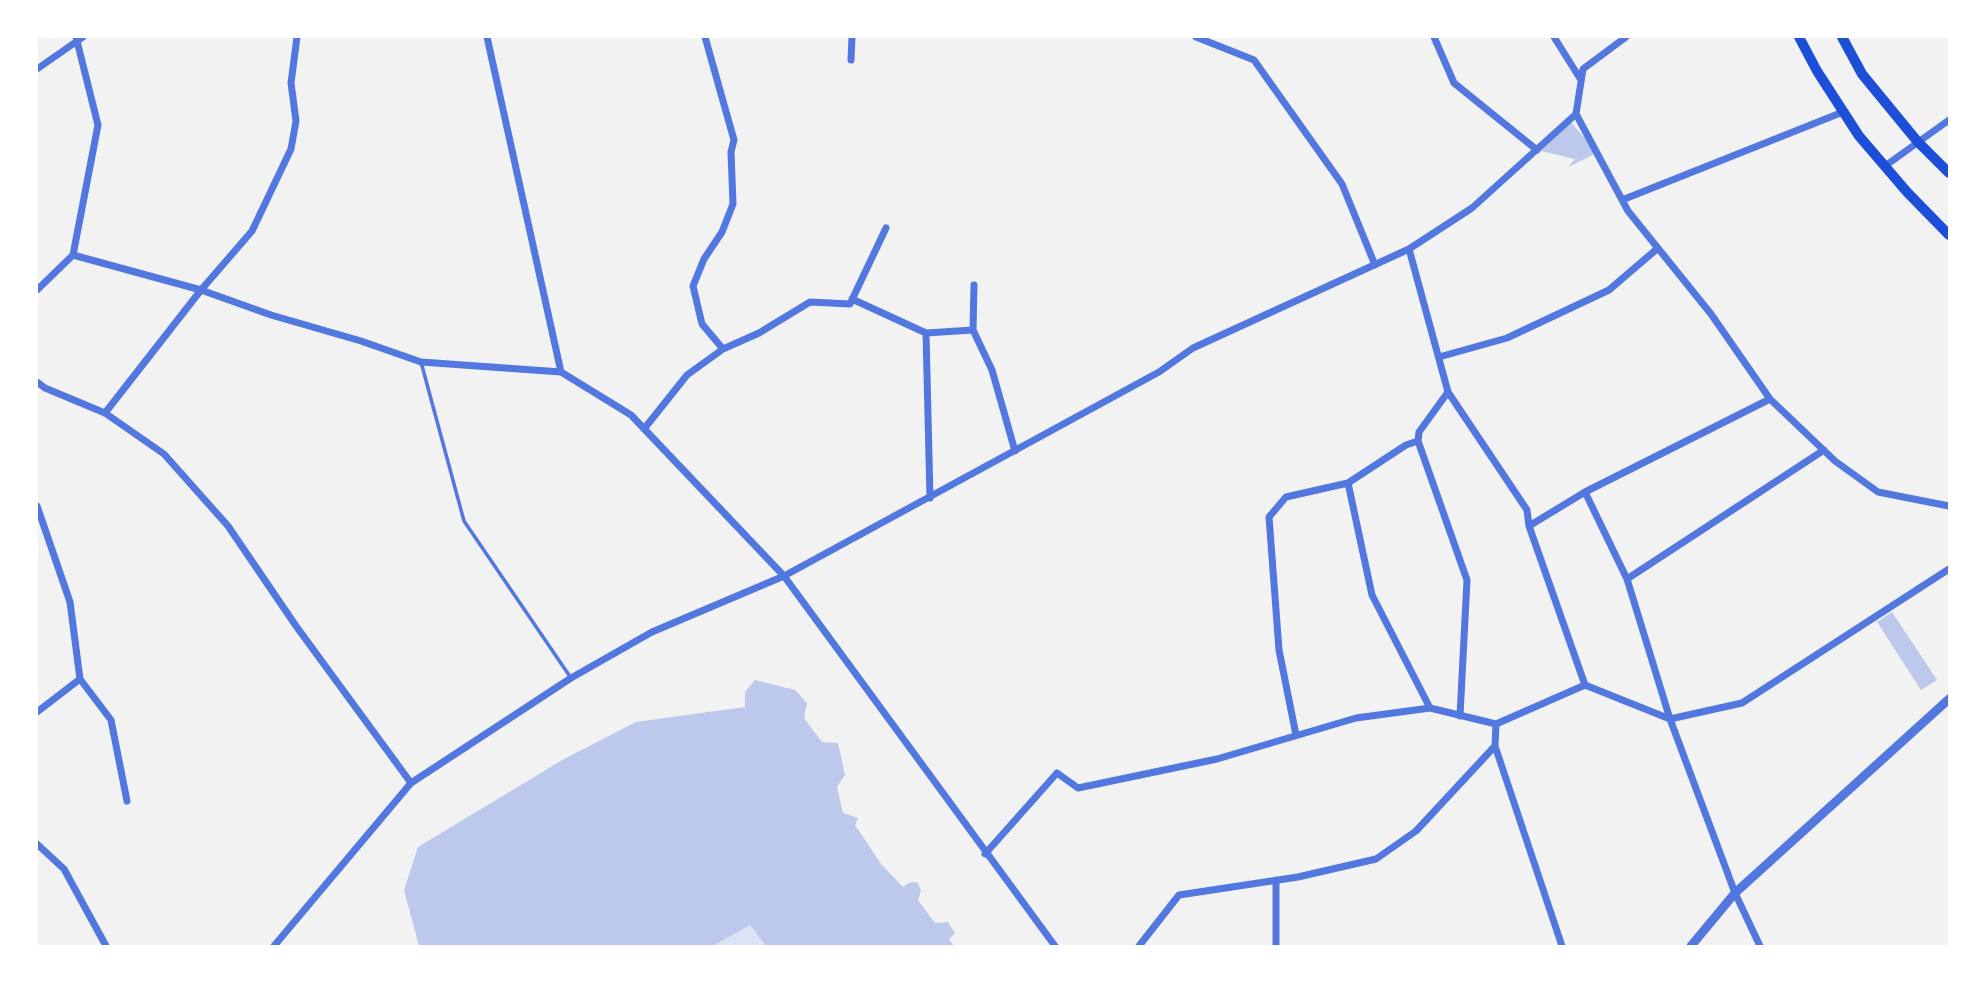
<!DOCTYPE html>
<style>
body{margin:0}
#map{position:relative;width:1986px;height:983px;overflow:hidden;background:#f2f2f2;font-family:"Space Grotesk",sans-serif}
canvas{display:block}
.frame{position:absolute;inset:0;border:38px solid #fff;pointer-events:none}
</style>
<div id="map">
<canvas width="1986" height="983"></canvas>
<div class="frame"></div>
</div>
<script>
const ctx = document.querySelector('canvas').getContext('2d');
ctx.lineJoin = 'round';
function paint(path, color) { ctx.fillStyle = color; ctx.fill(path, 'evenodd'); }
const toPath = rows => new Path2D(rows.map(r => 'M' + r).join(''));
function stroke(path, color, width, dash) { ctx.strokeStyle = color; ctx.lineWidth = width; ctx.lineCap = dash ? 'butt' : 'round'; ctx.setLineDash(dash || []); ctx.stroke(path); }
const green = toPath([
 [750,925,766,946,713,946]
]);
const building = toPath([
 [1569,120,1597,153,1568,167,1575,159,1537,150],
 [1892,612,1937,680,1921,690,1877,622],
 [755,680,795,690,807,703,804,718,822,742,838,743,845,775,837,787,843,813,858,818,855,825,881,864,903,887,909,883,917,882,921,890,918,900,935,923,948,922,955,933,949,939,954,946,766,946,750,925,713,946,419,946,404,890,418,847,564,759,636,722,745,707,745,692]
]);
const service = toPath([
 [421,362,464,521,571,678]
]);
const minor = toPath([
 [487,37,561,372,631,415,784,576,1055,946],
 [705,37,734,140,731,152,733,204,722,232,704,259,693,286,702,324,723,349],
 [1196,37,1254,60,1342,184,1375,265],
 [1434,37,1454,83,1537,150],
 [1554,37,1581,80],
 [1626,37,1583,69,1576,114,1628,211,1711,314,1770,399,1835,461,1878,492,1949,506],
 [851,60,852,37],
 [37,69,83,37],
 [1885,166,1949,120],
 [1622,200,1843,112],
 [1409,249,1448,392,1527,510,1529,526,1585,685,1496,724,1495,746,1562,946],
 [73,255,98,125,76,37],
 [974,285,973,330,992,370,1015,451],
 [37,290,73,255,201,290,271,315,361,341,421,362,561,372],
 [852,299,926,333],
 [1439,357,1507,338,1609,290,1658,248],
 [37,382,45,388,105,413,164,454,228,526,296,626,411,783],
 [105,413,201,290,252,231,291,149,296,121,291,83,297,37],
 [644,429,687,375,723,349,759,333,810,302,850,304,886,228],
 [1418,441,1467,580,1460,716],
 [1348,483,1372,595,1430,708],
 [1585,492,1627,579,1670,719,1735,893,1760,946],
 [930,498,926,333,973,330],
 [37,506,70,602,80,679,111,720,127,801],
 [1529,526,1585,492,1770,399],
 [1627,579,1824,450],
 [1585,685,1670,719,1742,703,1949,569],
 [37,712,80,679],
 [1296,735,1279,650,1269,517,1286,497,1348,483,1406,445,1418,441,1419,432,1448,392],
 [37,844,64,869,106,946],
 [985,854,1057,773,1078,788,1217,759,1356,718,1430,708,1496,724],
 [1276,880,1276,946],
 [274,946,411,783,571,678,652,632,784,576,1159,372,1193,348,1409,249,1472,208,1576,114],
 [1139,946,1179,895,1298,877,1376,859,1416,831,1495,746]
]);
const tertiary = toPath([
 [1691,946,1735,893,1949,699]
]);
const secondary = toPath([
 [1799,37,1817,71,1859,136,1907,192,1949,235],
 [1842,37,1862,74,1917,141,1949,173]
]);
paint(green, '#dbe4f7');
paint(building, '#bdc9ec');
stroke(service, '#5277de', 3.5);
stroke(minor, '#5277de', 7);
stroke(tertiary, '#5277de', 9);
stroke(secondary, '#1d4ed8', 10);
</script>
